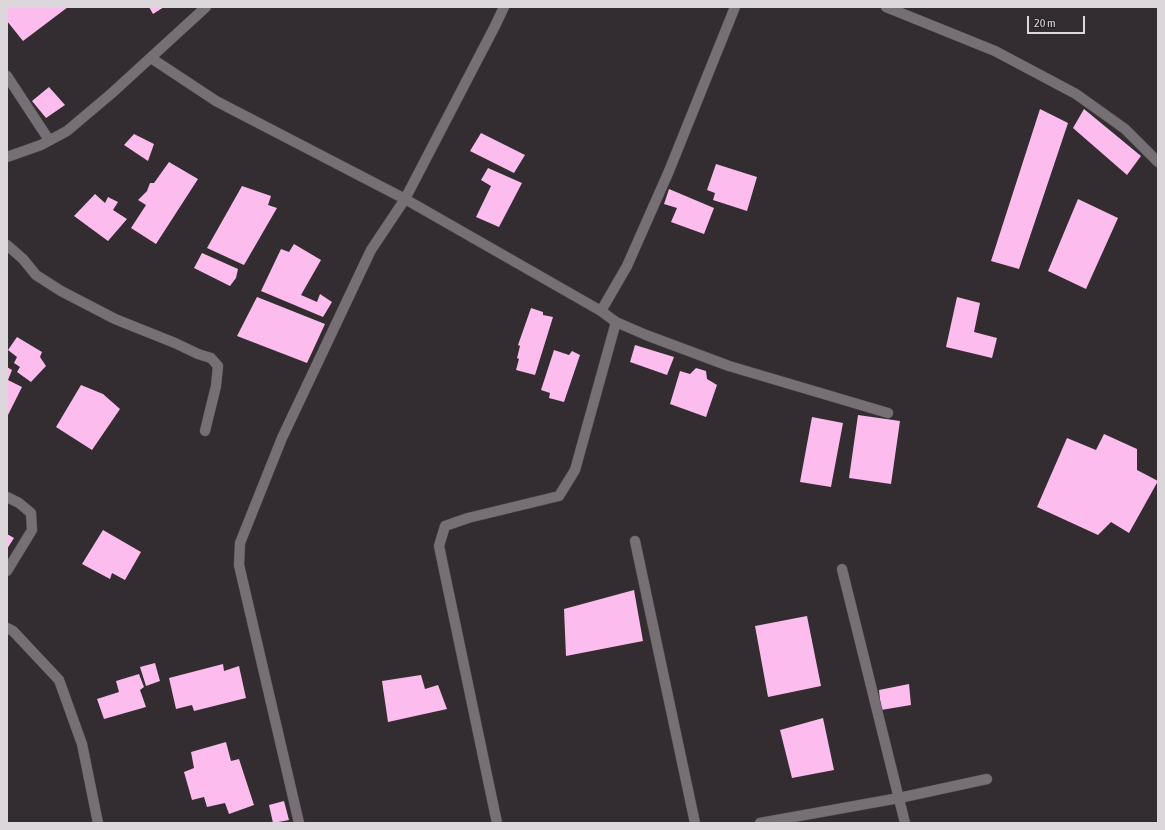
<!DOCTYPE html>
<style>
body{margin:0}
#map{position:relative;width:1165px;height:830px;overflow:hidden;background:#332d31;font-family:"Asap Condensed",sans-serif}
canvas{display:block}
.frame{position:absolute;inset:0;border:8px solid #dbd7da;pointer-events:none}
.scale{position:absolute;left:1027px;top:16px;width:58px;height:18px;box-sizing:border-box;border:2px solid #dbd7da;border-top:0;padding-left:5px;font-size:12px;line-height:14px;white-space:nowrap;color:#dbd7da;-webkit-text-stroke:3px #292428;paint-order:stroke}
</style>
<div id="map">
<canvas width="1165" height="830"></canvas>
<div class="frame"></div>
<div class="scale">20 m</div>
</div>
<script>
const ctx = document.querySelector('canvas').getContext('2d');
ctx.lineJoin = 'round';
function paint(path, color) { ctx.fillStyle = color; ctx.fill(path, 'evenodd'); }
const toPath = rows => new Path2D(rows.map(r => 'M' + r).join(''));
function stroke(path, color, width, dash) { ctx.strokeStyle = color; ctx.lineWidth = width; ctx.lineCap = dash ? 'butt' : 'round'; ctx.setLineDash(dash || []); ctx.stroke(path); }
const building = toPath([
 [7,7,68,7,23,41,7,21],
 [149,7,164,7,153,14],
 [49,87,65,105,46,118,32,101],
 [1040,109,1068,123,1019,269,991,261],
 [1084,109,1141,156,1127,175,1073,128],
 [481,133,525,155,514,173,470,151],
 [134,134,154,144,148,161,124,145],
 [169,162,198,179,156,244,131,228,146,205,138,200,147,191,150,183,154,183],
 [716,164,757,177,747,211,713,200,715,193,707,190],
 [488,168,522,183,499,227,476,217,491,186,481,180],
 [242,186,271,196,268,205,277,208,244,265,207,248],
 [669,189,714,208,704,234,671,222,677,208,664,204],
 [95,194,105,203,108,197,118,202,113,210,127,219,108,241,74,216],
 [1078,199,1118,218,1086,289,1048,271],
 [294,244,321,260,301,295,317,302,320,294,332,302,323,317,261,291,281,249,289,252],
 [202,253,238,269,236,278,230,286,194,268],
 [257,297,325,324,307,363,237,336],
 [957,297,980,303,974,332,997,338,992,358,946,347],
 [531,308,543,312,543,315,553,317,535,375,516,370,519,359,517,358,520,346,518,345],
 [17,337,42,352,40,357,46,366,31,382,17,372,20,367,14,363,17,357,8,350],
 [635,345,674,357,667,375,630,362],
 [554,350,569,355,572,351,580,355,564,402,549,398,550,393,541,390],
 [7,367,12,370,8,380,22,387,7,417],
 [696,368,706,371,707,379,717,385,706,417,670,404,680,371,690,374],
 [81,385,103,394,120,409,92,450,56,427],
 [858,415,900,421,891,484,849,478],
 [812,417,843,423,831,487,800,482],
 [1104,434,1137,449,1137,470,1158,481,1129,533,1111,522,1098,535,1037,507,1067,438,1096,450],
 [103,530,141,552,125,580,112,573,110,579,82,564],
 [7,534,14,538,7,549],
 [634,590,643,641,566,656,564,609],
 [807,616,821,686,768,697,755,626],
 [155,663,160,681,146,686,140,667],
 [223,664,224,671,239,666,246,698,194,711,192,705,176,709,169,678],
 [139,674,144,687,140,690,146,707,104,719,97,699,119,692,116,681],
 [421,675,425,689,438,685,447,709,388,722,382,681],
 [909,684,911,705,881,710,879,690],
 [823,718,834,770,792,778,780,730],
 [226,742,231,761,239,759,254,805,229,814,225,803,207,807,204,797,192,800,184,772,194,768,191,752],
 [284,801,289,820,273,823,269,805]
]);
const minor = toPath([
 [886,7,995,51,1076,94,1125,129,1158,162],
 [151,58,216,101,405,199,601,311,616,322,646,335,729,366,888,413],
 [7,76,49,140],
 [7,157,41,145,67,131,112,93,206,7],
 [7,245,23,259,36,275,61,291,115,319,175,343,198,354,211,358,218,366,216,386,205,431],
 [601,311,627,266,669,171,735,7],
 [7,497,19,503,31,513,32,530,7,571],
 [635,541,695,823],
 [842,569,905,823],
 [7,628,13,631,59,680,82,744,98,823],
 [299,823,239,565,240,543,282,438,371,250,405,199,495,26,504,7],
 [497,823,439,546,445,526,468,518,559,496,575,470,616,322],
 [760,823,899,798,987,779]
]);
paint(building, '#fcbcee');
stroke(minor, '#504c4f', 11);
stroke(minor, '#767074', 10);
</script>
